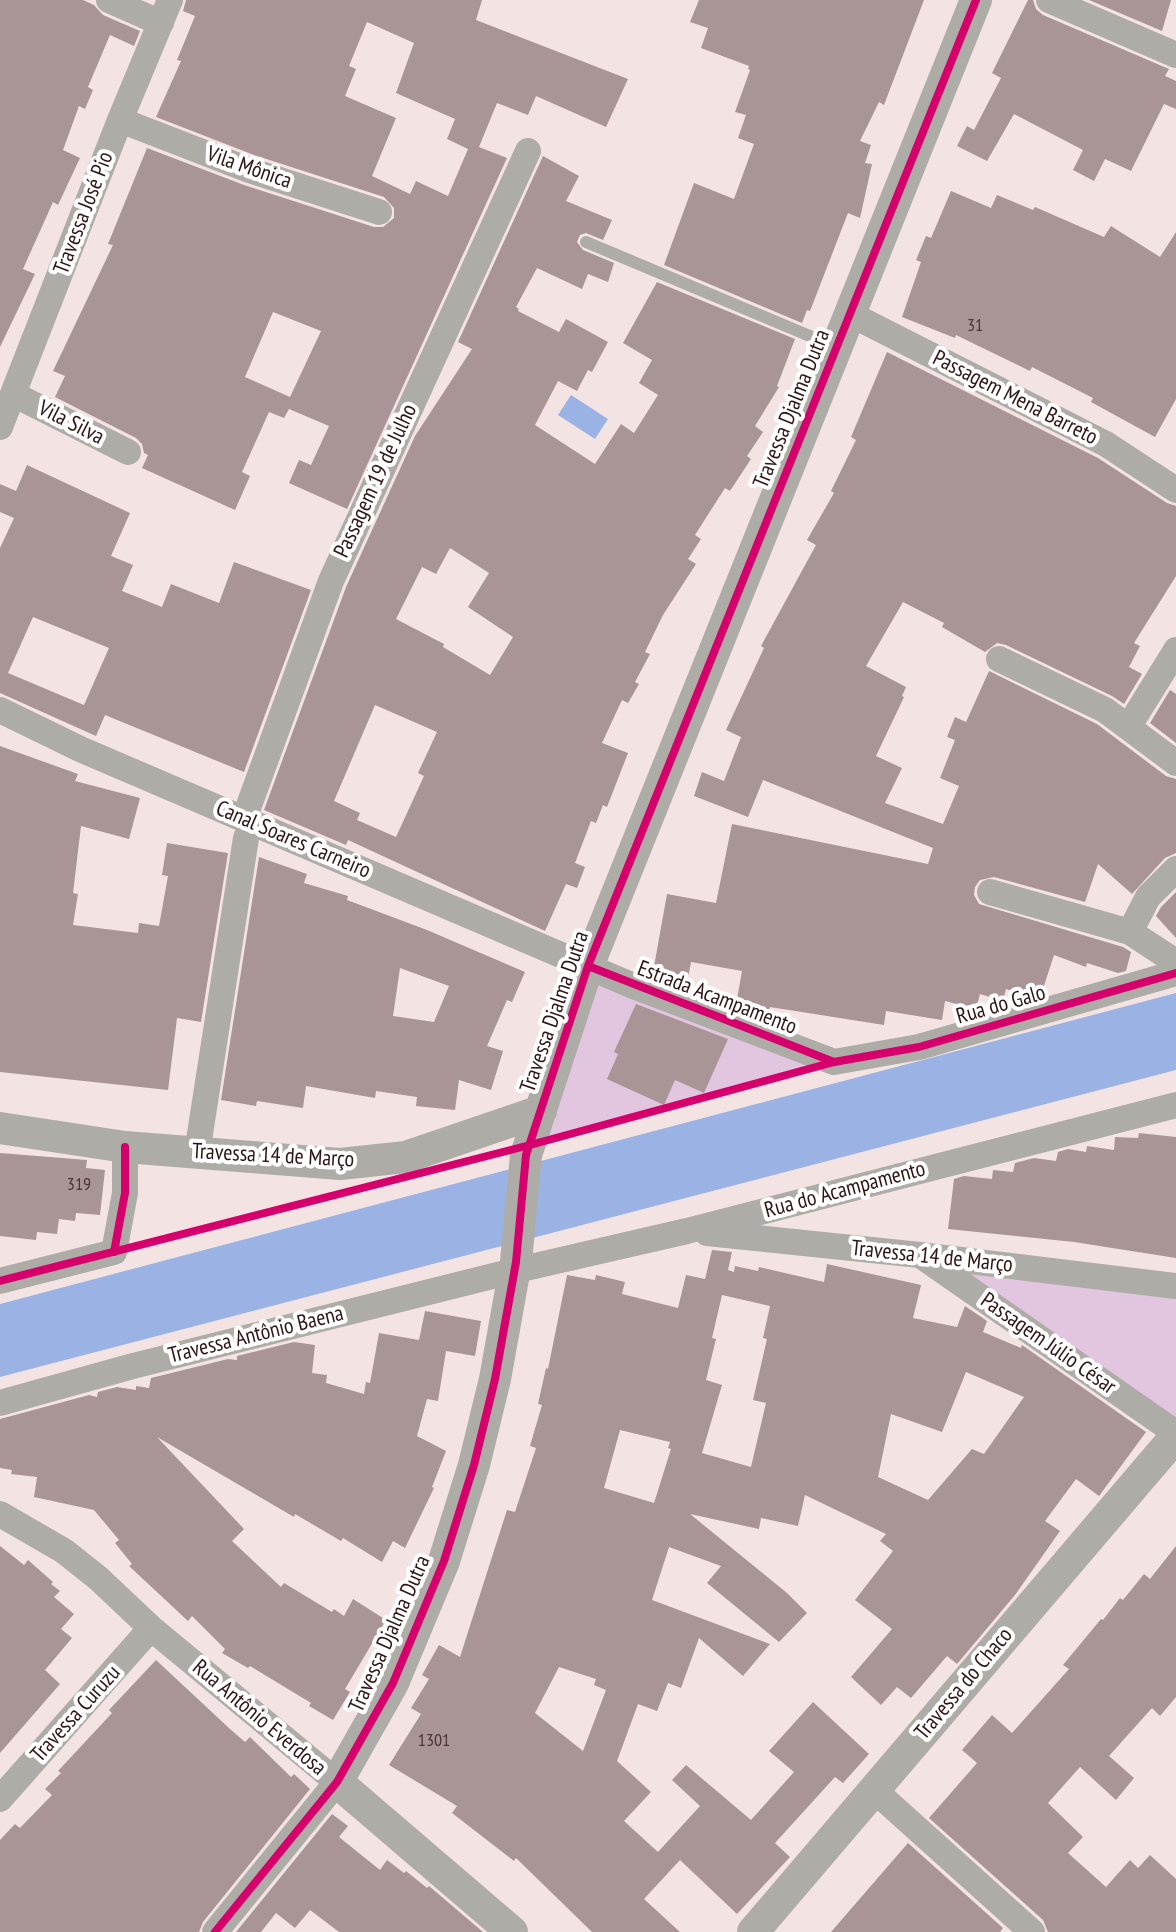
<!DOCTYPE html>
<meta charset="utf-8">
<style>
body{margin:0}
canvas{display:block;background:#f4e3e3}
</style>
<canvas width="1176" height="1932"></canvas>
<script>
const ctx = document.querySelector('canvas').getContext('2d');
ctx.lineJoin = 'round';
function paint(path, color) { ctx.fillStyle = color; ctx.fill(path, 'evenodd'); }
const toPath = rows => new Path2D(rows.map(r => 'M' + r).join(''));
function stroke(path, color, width, dash) { ctx.strokeStyle = color; ctx.lineWidth = width; ctx.lineCap = dash ? 'butt' : 'round'; ctx.setLineDash(dash || []); ctx.stroke(path); }
function drawText(font, color, halo, rows, align = 'center') {
  ctx.font = font + ' "PT Sans Narrow",sans-serif'; ctx.lineWidth = 8; ctx.setLineDash([]); ctx.textBaseline = 'middle'; ctx.strokeStyle = halo; ctx.fillStyle = color; for (const [text, x, y, turn = 0] of rows) {
    ctx.save(); ctx.translate(x, y); ctx.rotate((+turn || 0) * Math.PI / 180); ctx.textAlign = isNaN(turn) ? turn : align; if (halo) ctx.strokeText(text, 0, 0); ctx.fillText(text, 0, 0); ctx.restore();
  }
}
const green = toPath([
 [584,962,821,1068,532,1148],
 [934,1256,1176,1286,1176,1421]
]);
const water = toPath([
 [571,395,608,419,595,439,558,415],
 [1176,993,1176,1070,0,1377,0,1304]
]);
const building = toPath([
 [0,0,83,0,94,5,103,15,140,31,134,46,110,35,88,87,93,90,85,109,79,106,63,150,80,158,58,205,53,202,23,269,35,274,0,347],
 [186,0,482,0,476,20,628,79,606,127,536,96,528,115,497,103,479,147,507,158,347,509,289,483,299,460,311,465,329,426,289,409,284,418,269,412,242,472,250,476,235,510,142,468,148,455,144,453,142,444,136,438,55,397,65,376,53,371,113,245,108,244,147,148,244,185,374,227,383,227,394,218,394,208,384,197,254,155,156,117,181,61,177,60,195,16,183,11],
 [367,22,414,43,396,93,455,119,447,139,468,149,448,196,416,181,410,194,372,176,396,118,345,96,356,69,349,66],
 [273,312,321,331,290,397,245,377],
 [699,0,924,0,884,105,879,102,860,141,871,145,865,163,872,164,860,218,848,213,810,311,807,310,802,323,664,265,694,183,734,199,754,144,738,138,746,115,735,112,750,70,748,69,749,66,701,48,708,28,690,22],
 [1028,0,1033,0,1036,9,1043,15,1169,69,1165,76,1176,81,1176,109,1164,104,1131,171,1105,159,1094,181,1073,170,1083,150,1014,114,987,161,957,146,967,126,974,130,1001,78,992,73],
 [1089,0,1171,0,1162,31],
 [543,156,579,176,566,201,612,220,603,240,586,233,580,235,577,242,583,250,614,263,608,282,588,274,582,289,537,268,516,307,519,309,518,311,559,332,566,319,608,342,592,372,588,370,577,391,558,381,535,425,595,464,621,424,634,433,658,395,639,383,652,360,623,343,657,282,795,339,777,386,779,387,755,426,763,432,747,456,751,459,730,491,725,488,695,535,701,539,688,559,696,564,663,615,645,652,650,654,635,682,639,684,628,703,622,700,602,743,628,753,607,807,603,805,596,823,591,821,575,863,585,867,577,888,566,884,545,931,348,840,346,845,264,810,346,587,415,436,472,349,458,342],
 [450,548,489,573,468,607,513,637,490,675,443,647,444,644,396,619,422,567,436,574],
 [375,705,437,732,418,773,424,776,396,837,357,820,360,813,334,801],
 [951,191,991,208,997,195,1033,210,1035,207,1104,237,1111,226,1160,257,1176,232,1176,399,1155,437,1091,402,1093,398,1032,367,1030,371,956,335,955,338,902,317,921,262,916,260,926,236,931,238],
 [887,352,1098,458,1167,503,1176,506,1176,576,1134,643,1140,646,1129,667,1142,674,1124,704,1112,696,1006,645,997,643,985,652,942,627,944,623,903,602,866,666,906,687,902,696,904,697,876,756,902,768,885,803,943,824,959,786,940,778,955,740,947,737,955,717,966,722,989,671,1097,724,1166,776,1176,779,1176,853,1165,858,1132,894,1098,864,1085,902,994,877,980,880,975,887,974,895,979,904,1123,947,1131,952,1126,971,1118,973,1087,963,1086,967,1054,955,1041,995,1033,998,1006,989,1003,1001,980,994,976,1009,945,1001,942,1020,886,1011,884,1025,770,1007,769,1011,736,1005,742,971,691,962,688,978,653,972,667,894,716,903,732,824,928,864,933,848,763,780,748,817,694,796,702,772,724,781,741,737,726,730,764,648,761,646,816,545,807,540,834,493,831,491,856,440,851,437],
 [27,465,130,513,111,556,133,565,122,591,162,607,171,584,219,603,234,562,311,590,244,772,105,715,96,736,0,693,0,548,14,518,0,512,0,484,16,491],
 [33,617,109,648,84,705,8,673],
 [1170,690,1176,694,1176,743,1150,723],
 [0,746,78,774,75,781,140,798,129,839,81,826,73,893,78,894,73,925,138,933,139,923,159,926,168,876,162,875,167,843,228,853,201,1022,177,1018,168,1090,0,1072],
 [259,857,307,874,304,883,348,896,347,900,427,930,525,972,512,1002,507,1000,487,1046,503,1051,491,1090,459,1080,455,1110,416,1106,417,1097,376,1091,375,1098,306,1086,303,1108,257,1101,256,1106,221,1100],
 [400,968,449,986,434,1022,393,1016],
 [1176,892,1176,938,1156,916,1161,907],
 [636,1004,728,1039,704,1093,675,1080,664,1105,607,1079,618,1054,614,1052],
 [1139,1133,1176,1137,1176,1258,1074,1242,948,1229,954,1179,964,1176,992,1179,993,1170,1013,1172,1015,1163,1034,1158,1056,1161,1058,1152,1068,1149,1086,1152,1087,1146,1114,1150,1115,1137,1138,1138],
 [0,1153,87,1160,86,1168,105,1170,100,1215,76,1213,75,1221,59,1219,57,1234,37,1232,36,1240,0,1236],
 [712,1250,732,1252,728,1270,734,1272,735,1266,758,1271,759,1267,824,1282,827,1264,921,1285,913,1318,957,1327,965,1306,987,1321,983,1332,1021,1348,1022,1345,1146,1432,1099,1496,1076,1479,1045,1521,1060,1531,1015,1595,957,1664,947,1656,911,1698,897,1687,881,1705,851,1677,892,1629,855,1600,893,1551,880,1541,886,1534,805,1495,798,1526,761,1518,759,1529,690,1514,787,1593,807,1613,779,1642,707,1583,721,1566,669,1547,652,1600,770,1644,743,1676,699,1638,681,1688,668,1683,657,1711,638,1704,617,1761,651,1792,624,1821,658,1852,700,1806,672,1780,686,1765,751,1820,794,1772,769,1751,813,1702,869,1754,843,1783,835,1777,775,1843,790,1857,737,1914,680,1860,644,1899,680,1932,592,1932,516,1858,514,1861,452,1813,457,1806,389,1765,421,1714,411,1708,429,1679,422,1675,439,1645,460,1657,507,1510,515,1512,536,1448,530,1446,542,1405,538,1404,546,1368,548,1369,567,1275,595,1280,596,1275,625,1282,622,1294,678,1308,686,1275,705,1279],
 [722,1295,770,1306,763,1338,767,1339,753,1400,766,1403,751,1467,702,1453,722,1385,706,1380,716,1339,712,1338],
 [966,1372,1024,1397,984,1454,972,1449,928,1500,878,1477,891,1414,942,1432],
 [620,1430,670,1442,668,1448,671,1449,654,1503,604,1488],
 [559,1667,596,1679,594,1685,606,1690,583,1751,535,1713],
 [425,1311,481,1321,475,1356,446,1351,438,1401,427,1399,417,1436,446,1451,432,1487,434,1488,405,1548,393,1541,382,1562,343,1538,341,1541,295,1514,294,1517,157,1437,244,1529,232,1541,281,1587,284,1583,332,1612,334,1609,344,1616,353,1599,386,1620,345,1689,350,1692,333,1720,309,1706,311,1703,250,1666,248,1668,222,1653,225,1649,192,1616,188,1621,129,1566,132,1564,115,1543,119,1540,94,1510,34,1497,37,1477,11,1474,12,1470,0,1468,0,1419,89,1395,97,1397,98,1392,117,1387,136,1390,136,1386,149,1388,151,1378,228,1359,237,1360,237,1356,294,1342,315,1345,312,1373,327,1375,326,1383,364,1394,366,1382,370,1383,379,1333,419,1340],
 [0,1546,24,1565,28,1560,53,1582,51,1584,60,1591,54,1597,74,1614,61,1629,72,1638,45,1670,60,1684,0,1753],
 [1176,1546,1176,1697,1160,1716,1152,1708,1109,1756,1134,1778,1116,1800,1080,1767,1048,1803,1083,1837,1068,1853,1106,1887,1130,1860,1138,1868,1150,1855,1176,1879,1176,1932,1048,1932,1043,1920,929,1818,977,1763,962,1750,992,1715,1012,1733,1069,1669,1063,1665,1101,1619,1103,1620,1120,1598,1123,1600,1144,1574,1150,1579],
 [156,1660,230,1729,245,1742,250,1737,291,1777,294,1774,310,1789,203,1922,199,1932,0,1932,0,1840,15,1824,20,1828,52,1795,45,1789,61,1773,58,1771,112,1713,109,1710],
 [332,1814,348,1826,339,1837,380,1870,387,1860,404,1873,406,1871,427,1888,429,1886,483,1932,339,1932,310,1910,295,1928,276,1913,261,1932,236,1932],
 [908,1843,1003,1928,1000,1932,831,1932]
]);
const service = toPath([
 [586,242,836,347]
]);
const minor = toPath([
 [109,0,161,23],
 [1049,0,1176,55],
 [120,120,249,170,379,212],
 [850,314,1106,444,1176,490],
 [13,394,128,452],
 [0,427,120,120,170,0],
 [999,659,1105,710,1176,763],
 [0,710,80,749,631,985,834,1062,919,1047,1176,973],
 [1129,726,1176,650],
 [244,819,331,581,528,151],
 [990,892,1130,932,1176,962],
 [1130,932,1148,897,1176,869],
 [197,1153,246,838],
 [707,1233,920,1255,1176,1286],
 [923,1257,1176,1433],
 [0,1281,114,1252,125,1193,125,1147],
 [0,1403,133,1366,513,1271,687,1231,1176,1105],
 [0,1514,64,1551,98,1578,151,1628,337,1782,215,1932],
 [874,1790,1032,1932],
 [0,1799,151,1628]
]);
const tertiary = toPath([
 [0,1128,125,1147,340,1164,406,1157,541,1111],
 [512,1932,337,1782,393,1683,444,1561,474,1465,495,1379,516,1262,526,1155,588,966,976,0],
 [753,1932,1176,1436]
]);
const cycleway = toPath([
 [588,966,834,1062],
 [114,1252,125,1193,125,1147],
 [0,1281,530,1145,834,1062,919,1047,1176,973],
 [215,1932,337,1782,393,1683,444,1561,474,1465,495,1379,516,1262,526,1155,588,966,976,0]
]);
const numberNames = [
 ["31",975,326],
 ["319",79,1185],
 ["1301",434,1741]
];
const streetNames = [
 ["Vila Mônica",249,168,19],
 ["Travessa José Pio",84,213,-69],
 ["Passagem Mena Barreto",1015,398,27],
 ["Travessa Djalma Dutra",792,409,-68],
 ["Vila Silva",71,423,27],
 ["Passagem 19 de Julho",376,481,-65],
 ["Canal Soares Carneiro",293,840,23],
 ["Estrada Acampamento",717,998,21],
 ["Rua do Galo",1001,1005,-16],
 ["Travessa Djalma Dutra",555,1012,-71],
 ["Travessa 14 de Março",273,1156,3],
 ["Rua do Acampamento",845,1190,-15],
 ["Travessa 14 de Março",932,1257,6],
 ["Travessa Antônio Baena",256,1335,-14],
 ["Passagem Júlio César",1048,1344,35],
 ["Travessa Djalma Dutra",390,1634,-66],
 ["Travessa do Chaco",964,1684,-50],
 ["Travessa Curuzu",76,1714,-48],
 ["Rua Antônio Everdosa",259,1718,40]
];
paint(green, '#e2c5df');
paint(water, '#9bb3e4');
paint(building, '#a99595');
stroke(service, '#aeaca6', 12);
stroke(minor, '#aeaca6', 26);
stroke(tertiary, '#aeaca6', 32);
stroke(cycleway, '#d6006c', 8);
drawText('18px', '#4e3434', null, numberNames);
drawText('22px', '#2f1414', '#fff', streetNames);
</script>
